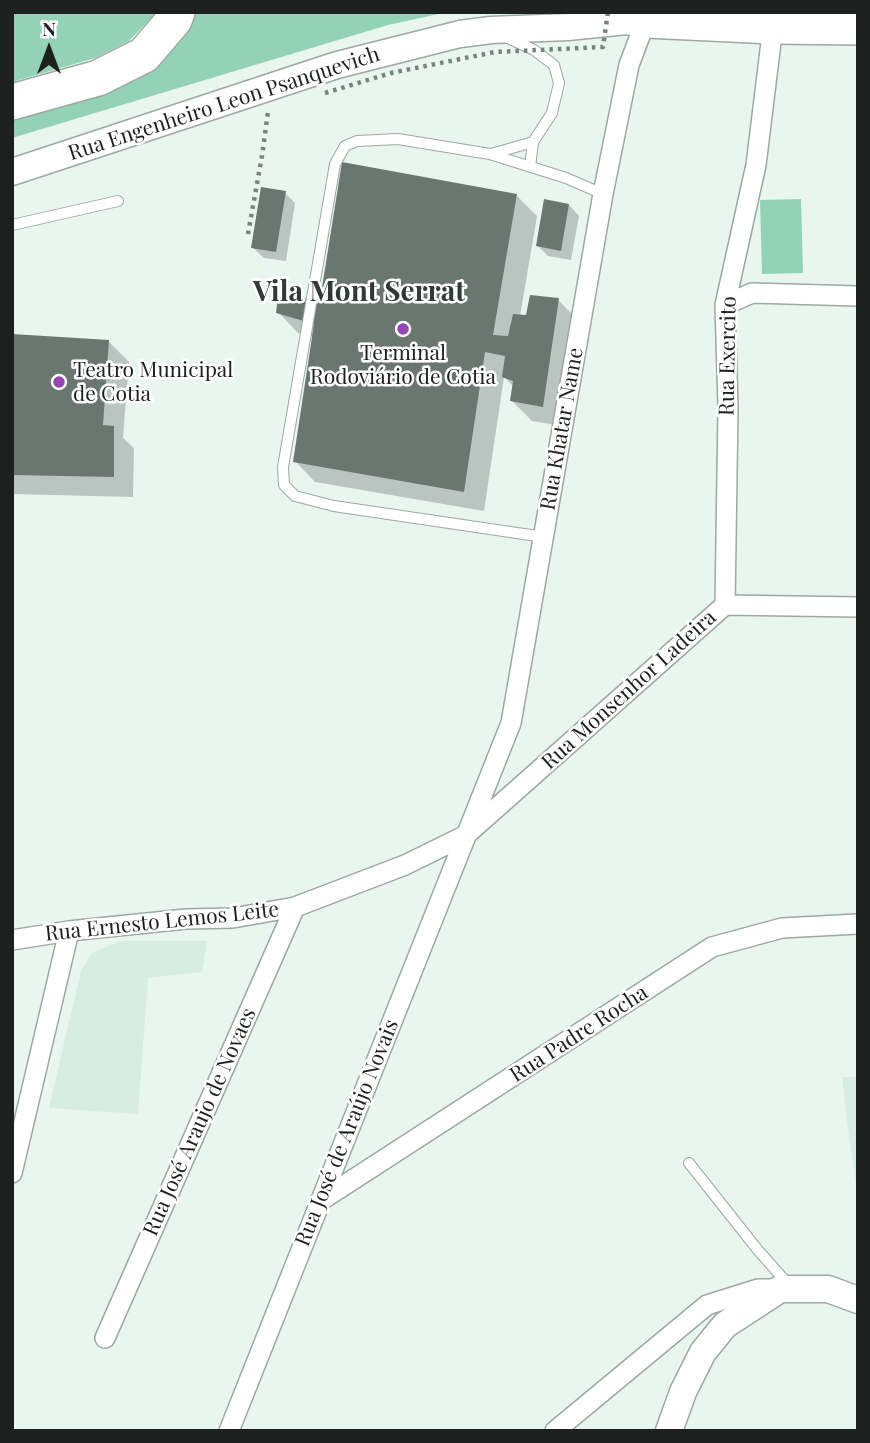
<!DOCTYPE html>
<meta charset="utf-8">
<style>
body{margin:0}
#map{position:relative;width:870px;height:1443px;overflow:hidden;background:#e9f6f0;font-family:"Playfair Display",serif}
canvas{display:block}
.frame{position:absolute;inset:0;border:14px solid #1c211f;pointer-events:none}
.north{position:absolute;left:14px;top:14px;width:70px;height:70px;-webkit-text-stroke:5px #fff;paint-order:stroke;rotate:0deg;font-size:19px;font-weight:700;line-height:28px;text-align:center;color:#1c211f}
.north::after{content:'';display:block;margin:auto;width:24px;height:32px;background:#1c211f;clip-path:polygon(50% 0,100% 100%,50% 72%,0 100%)}
</style>
<div id="map">
<canvas width="870" height="1443"></canvas>
<div class="frame"></div>
<div class="north">N</div>
</div>
<script>
const ctx = document.querySelector('canvas').getContext('2d');
ctx.lineJoin = 'round';
function paint(path, color) { ctx.fillStyle = color; ctx.fill(path, 'evenodd'); }
const toPath = rows => new Path2D(rows.map(r => 'M' + r).join(''));
function stroke(path, color, width, dash) { ctx.strokeStyle = color; ctx.lineWidth = width; ctx.lineCap = dash ? 'butt' : 'round'; ctx.setLineDash(dash || []); ctx.stroke(path); }
function drawText(font, color, halo, rows, align = 'center') {
  ctx.font = font + ' "Playfair Display",serif'; ctx.lineWidth = 5; ctx.setLineDash([]); ctx.textBaseline = 'middle'; ctx.strokeStyle = halo; ctx.fillStyle = color; for (const [text, x, y, turn = 0] of rows) {
    ctx.save(); ctx.translate(x, y); ctx.rotate((+turn || 0) * Math.PI / 180); ctx.textAlign = isNaN(turn) ? turn : align; if (halo) ctx.strokeText(text, 0, 0); ctx.fillText(text, 0, 0); ctx.restore();
  }
}
const built = toPath([
 [120,941,207,941,202,972,148,978,138,1114,49,1108,81,971,92,953],
 [842,1077,858,1077,858,1198,849,1136]
]);
const green = toPath([
 [12,12,157,12,129,41,95,58,12,82],
 [187,12,448,12,388,25,12,138,12,116],
 [801,199,803,273,762,274,760,200]
]);
const shadow = toPath([
 [285,193,295,203,286,261,264,258,253,248],
 [517,196,537,216,520,316,528,317,558,300,579,321,563,426,532,421,512,401,514,387,504,377,484,511,315,482,295,461,313,337,298,333,278,312,321,302],
 [569,205,579,216,571,260,548,256,538,246],
 [12,336,108,341,129,362,123,438,134,448,133,497,12,494]
]);
const building = toPath([
 [342,162,517,194,493,335,508,336,513,314,526,315,530,295,559,298,543,407,510,401,513,381,502,377,505,356,485,352,464,492,293,462,314,324,276,313,278,296,320,300],
 [261,187,286,191,276,252,251,248],
 [544,199,569,204,561,251,536,246],
 [12,334,109,340,103,425,114,426,114,477,12,475]
]);
const path = toPath([
 [248,234,262,156,268,112]
]);
const lane = toPath([
 [491,154,533,142,552,113,559,83,554,65,534,50,508,38],
 [530,167,533,142],
 [12,225,118,201],
 [544,537,334,506,295,496,284,485,283,467,335,164,345,146,357,141,398,139,490,154,566,178,603,194],
 [689,1163,757,1249,788,1284]
]);
const street = toPath([
 [725,305,752,293,858,296],
 [725,605,728,407,725,305,756,165,773,26],
 [12,940,69,931,186,919,233,918,295,907,405,865,466,835,725,605,858,607],
 [12,1173,69,931],
 [320,1201,712,947,782,928,858,924],
 [105,1338,295,907],
 [229,1431,511,723,603,194,629,65,646,20],
 [555,1431,707,1305,758,1289,779,1289]
]);
const secondary = toPath([
 [12,172,337,65,460,34,491,30,568,27,626,21],
 [669,1431,683,1392,703,1352,725,1325,780,1289,828,1289,858,1300]
]);
const highway = toPath([
 [602,12,646,20,773,26,858,27],
 [12,102,98,78,144,55,174,20,177,12]
]);
const pathBridge = toPath([
 [325,93,391,73,495,52,603,47,608,12]
]);
const markers = [
 [403,329,7,"#9545b4"],
 [59,382,7,"#9545b4"]
];
const streetNames = [
 ["Rua Engenheiro Leon Psanquevich",224,104,-18],
 ["Rua Exercito",728,356,-89],
 ["Rua Khatar Name",562,429,-80],
 ["Rua Monsenhor Ladeira",629,690,-42],
 ["Rua Ernesto Lemos Leite",162,922,-6],
 ["Rua Padre Rocha",579,1034,-33],
 ["Rua José Araujo de Novaes",200,1122,-66],
 ["Rua José de Araújo Novais",347,1133,-68]
];
const poiNames = [
 ["Terminal",403,353],
 ["Rodoviário de Cotia",403,377],
 ["Teatro Municipal",73,370,"left"],
 ["de Cotia",73,394,"left"]
];
const districtNames = [
 ["Vila Mont Serrat",359,292]
];
paint(built, '#d7ece2');
paint(green, '#94d2b7');
paint(shadow, '#0003');
paint(building, '#6a7670');
stroke(lane, '#9ca8a2', 12);
stroke(street, '#9ca8a2', 22);
stroke(secondary, '#9ca8a2', 29);
stroke(highway, '#9ca8a2', 38);
stroke(path, '#7a827e', 4.5, [3.5, 5]);
stroke(lane, '#fff', 10);
stroke(street, '#fff', 19);
stroke(secondary, '#fff', 26);
stroke(highway, '#fff', 35);
stroke(pathBridge, '#7a827e', 4.5, [3.5, 5]);
for (const [x, y, r, color] of markers) { const dot = new Path2D(); dot.arc(x, y, r, 0, 2 * Math.PI); ctx.fillStyle = color; ctx.fill(dot); stroke(dot, '#fff', 2.5); }
drawText('21px', '#1c211f', '#fff', streetNames);
drawText('21px', '#1c211f', '#fff', poiNames);
drawText('bold 28px', '#303b36', '#fff', districtNames);
</script>
